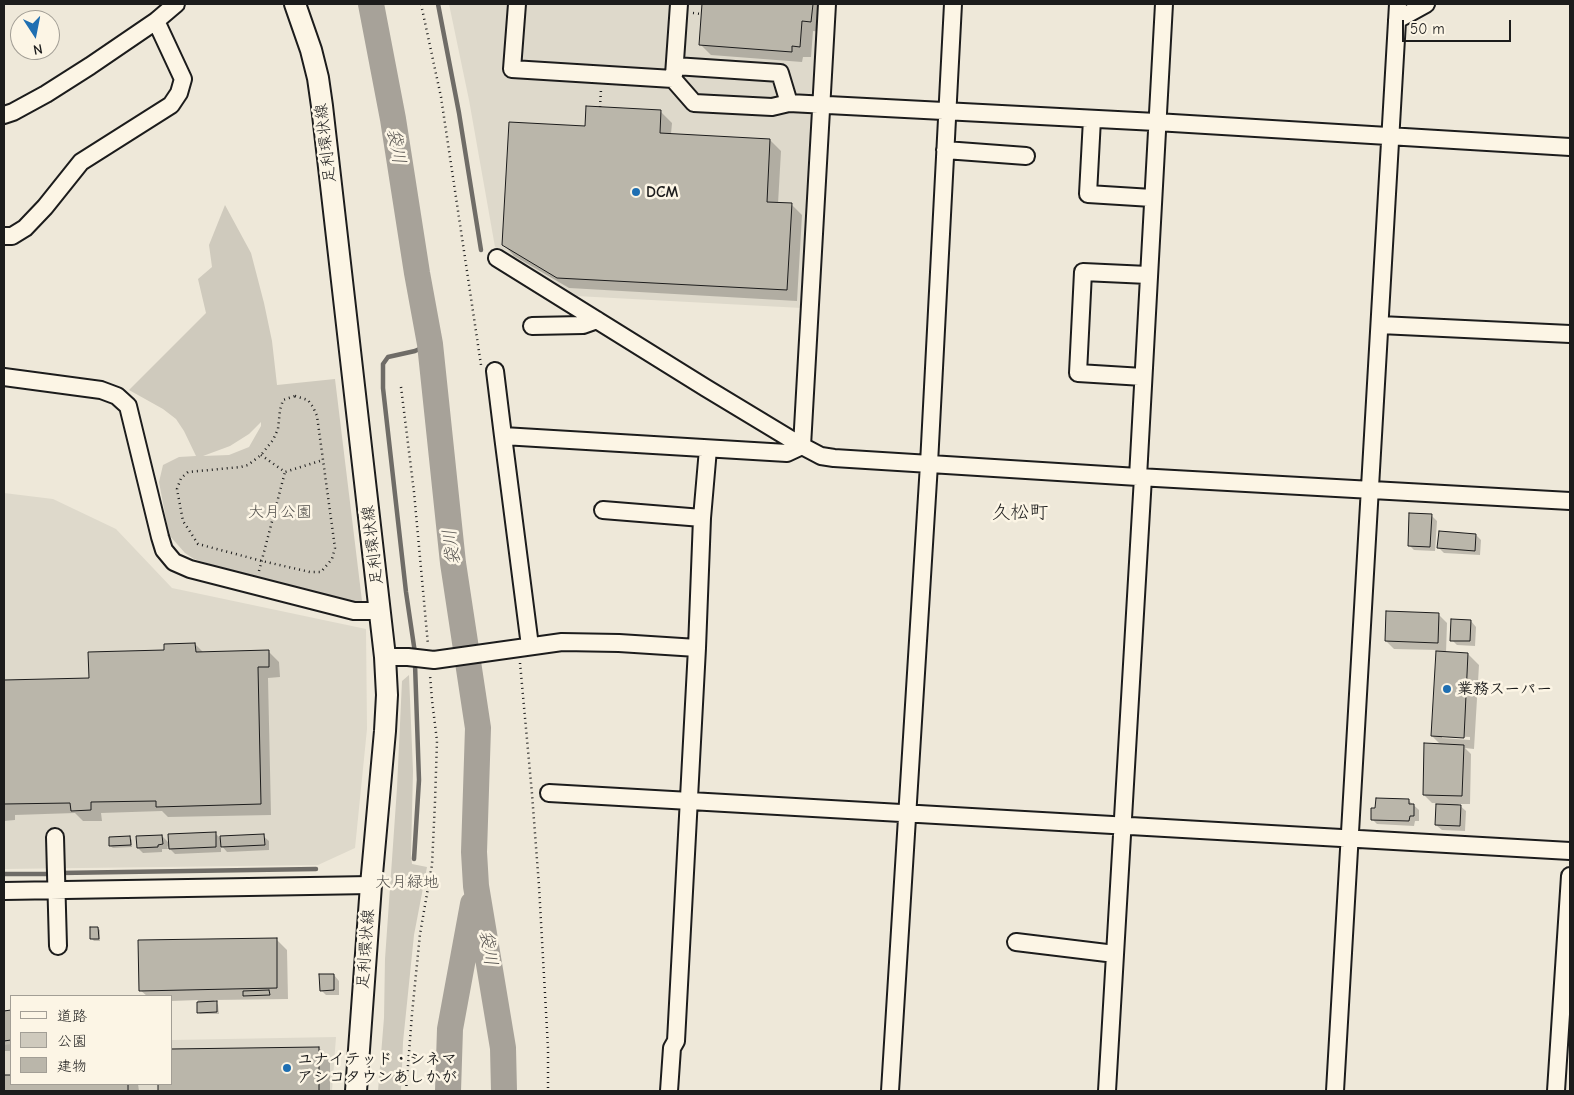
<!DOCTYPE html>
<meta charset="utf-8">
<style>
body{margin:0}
#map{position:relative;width:1574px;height:1095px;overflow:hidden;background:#eee8d9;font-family:"Comic Neue","Klee One",sans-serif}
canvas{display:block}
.frame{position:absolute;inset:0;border:5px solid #1c1c1c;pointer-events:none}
.legend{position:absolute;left:10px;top:995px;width:162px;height:90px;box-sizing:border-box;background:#fcf5e5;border:1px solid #a29e95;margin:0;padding:6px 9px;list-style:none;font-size:15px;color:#1c1c1c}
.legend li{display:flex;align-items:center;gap:10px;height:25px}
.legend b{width:25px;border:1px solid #a29e95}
.north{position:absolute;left:10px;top:10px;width:50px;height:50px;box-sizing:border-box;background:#fcf5e5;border:1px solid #a29e95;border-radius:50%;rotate:169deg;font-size:14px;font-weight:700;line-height:20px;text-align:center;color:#1c1c1c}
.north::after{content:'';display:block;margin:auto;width:18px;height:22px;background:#1f6fb2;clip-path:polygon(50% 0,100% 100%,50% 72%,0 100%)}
.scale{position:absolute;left:1402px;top:20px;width:109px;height:22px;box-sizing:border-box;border:2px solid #1c1c1c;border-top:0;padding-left:6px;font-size:15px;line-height:18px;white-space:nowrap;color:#1c1c1c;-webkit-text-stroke:4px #fcf5e5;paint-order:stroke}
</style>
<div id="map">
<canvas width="1574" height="1095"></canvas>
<div class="frame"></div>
<ul class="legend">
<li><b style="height:6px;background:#fcf5e5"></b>道路</li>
<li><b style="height:14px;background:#cfcabd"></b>公園</li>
<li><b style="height:14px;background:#bab6aa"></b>建物</li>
</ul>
<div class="north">N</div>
<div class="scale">50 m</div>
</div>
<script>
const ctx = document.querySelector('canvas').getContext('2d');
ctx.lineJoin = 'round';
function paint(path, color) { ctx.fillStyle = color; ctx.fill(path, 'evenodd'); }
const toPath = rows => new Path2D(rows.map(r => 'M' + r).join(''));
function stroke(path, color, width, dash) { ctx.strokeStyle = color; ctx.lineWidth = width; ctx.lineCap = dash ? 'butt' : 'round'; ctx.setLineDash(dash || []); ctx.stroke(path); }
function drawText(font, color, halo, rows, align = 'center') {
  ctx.font = font + ' "Comic Neue","Klee One",sans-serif'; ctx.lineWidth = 5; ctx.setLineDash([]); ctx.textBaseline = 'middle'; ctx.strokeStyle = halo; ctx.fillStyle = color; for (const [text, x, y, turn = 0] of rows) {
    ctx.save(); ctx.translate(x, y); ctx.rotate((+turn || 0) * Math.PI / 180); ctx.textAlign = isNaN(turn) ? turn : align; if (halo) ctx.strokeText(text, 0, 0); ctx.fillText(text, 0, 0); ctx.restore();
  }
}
const built = toPath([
 [449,4,818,4,807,186,802,308,576,296,495,247,469,100],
 [4,493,53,499,116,529,172,588,366,629,367,729,355,848,318,865,4,869],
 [336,1037,332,1091,4,1091,4,1045,11,1044,11,1084,171,1084,171,1040]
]);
const green = toPath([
 [225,205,251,253,264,303,272,341,277,385,335,379,362,601,356,605,257,579,194,559,185,553,169,535,159,482,163,465,179,457,196,456,184,431,176,419,163,409,129,390,206,313,198,279,212,267,209,245],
 [261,422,261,426,249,447,229,455,203,456,230,446,249,434],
 [409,675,413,771,411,854,412,864,427,867,414,935,403,1042,401,1091,378,1091,384,1018,385,959,397,788,402,681]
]);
const shadow = toPath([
 [703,4,824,4,822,32,813,31,811,57,803,57,802,62,711,55,700,44],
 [661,112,672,123,671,134,770,140,781,151,778,204,791,204,802,215,797,301,569,288,514,256,503,244,586,128],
 [1431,515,1437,521,1435,551,1414,550,1409,545],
 [1476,535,1481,540,1480,555,1444,553,1439,548],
 [1439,615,1447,623,1446,653,1468,654,1479,665,1474,749,1465,748,1471,754,1470,804,1458,804,1466,811,1465,831,1442,830,1436,825,1437,803,1432,803,1424,795,1441,745,1432,736,1437,650,1394,649,1386,641],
 [1442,736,1470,737,1470,740,1442,738],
 [1471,621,1476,627,1475,646,1457,645,1452,640],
 [195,644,204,653,268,651,279,662,280,677,268,678,271,815,168,817,162,811,101,813,102,821,83,821,75,813,15,815,15,820,4,821,4,682,90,680,165,651],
 [1408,800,1419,810,1419,821,1415,821,1414,826,1377,824,1372,819],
 [215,833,222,840,263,836,269,841,269,850,227,852,221,845,221,852,175,854,167,846,168,849,162,849,162,852,143,853,138,848,162,836,170,844],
 [130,838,132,840,132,847,113,848,110,846],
 [97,928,100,930,100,941,94,941,92,939],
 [276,939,287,950,288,999,214,1000,218,1005,219,1014,200,1014,198,1012,198,1000,171,1001,171,996,147,996,140,990],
 [334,975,339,981,339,995,326,995,321,990],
 [4,1012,11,1012,11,1051,4,1051],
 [319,1048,330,1059,330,1091,160,1091,160,1084,171,1084],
 [4,1076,11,1076,11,1084,138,1084,139,1091,4,1091]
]);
const stream = toPath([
 [438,4,459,113,481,250],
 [415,653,406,592,383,388,383,364,388,357,415,351,430,344],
 [414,859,419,780,415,664],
 [60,873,316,869],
 [4,874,52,874]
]);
const river = toPath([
 [371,4,393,119,417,273,430,344,453,563,478,728,474,852,476,886,503,1048,504,1091],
 [448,1091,450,1029,473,904]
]);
const building = toPath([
 [702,4,813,4,811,22,802,21,800,47,792,46,792,52,699,45,702,4],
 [586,106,661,110,660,133,770,139,767,202,792,203,787,290,557,278,502,245,509,122,585,126,586,106],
 [1409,513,1432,514,1430,547,1408,546,1409,513],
 [1439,531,1476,534,1475,551,1437,548,1439,531],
 [1386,611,1439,613,1438,643,1385,641,1386,611],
 [1451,619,1471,620,1470,641,1450,641,1451,619],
 [195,643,196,652,269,650,269,667,258,667,261,804,156,807,156,801,91,802,91,810,71,811,70,803,4,804,4,810,4,680,89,678,88,652,164,650,164,644,195,643],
 [1436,651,1468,653,1464,738,1431,736,1436,651],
 [1424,743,1464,745,1462,796,1423,795,1424,743],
 [1376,798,1409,799,1409,804,1414,804,1414,816,1410,816,1409,821,1371,820,1371,808,1375,808,1376,798],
 [1436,804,1461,805,1460,826,1435,825,1436,804],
 [216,832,216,847,169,849,168,834,216,832],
 [264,834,265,845,221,847,220,836,264,834],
 [162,835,163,844,158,845,158,847,137,848,136,836,162,835],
 [130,836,131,845,109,846,109,837,130,836],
 [90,927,98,927,99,939,90,939,90,927],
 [277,938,277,988,139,991,138,940,277,938],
 [319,974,334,974,334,990,320,991,319,974],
 [269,990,270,995,243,996,243,991,269,990],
 [217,1001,217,1012,197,1013,197,1002,217,1001],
 [11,1010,11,1040,4,1041,4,1011,11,1010],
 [319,1047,319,1091,158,1091,158,1084,171,1084,171,1049,319,1047],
 [4,1075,11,1075,11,1084,128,1084,128,1091,4,1091,4,1075]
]);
const path = toPath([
 [421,4,441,97,481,365],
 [693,13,701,14],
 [600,107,601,89],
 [401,387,414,492,428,645],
 [295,396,308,400,313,407,317,416,335,548,332,559,321,572,310,572,262,561,198,544,183,521,177,489,181,478,188,472,241,467,248,465,261,455,273,440,278,429,280,410,283,400,295,396],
 [261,455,285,472,323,460],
 [259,571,285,472],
 [520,663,532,794,539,886,548,1048,548,1091],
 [406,1091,412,1014,420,934,432,865,435,802,437,741,432,700,430,675]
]);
const minor = toPath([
 [517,4,512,69,673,79,694,103,772,107,789,103,1156,122,1570,147],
 [1397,20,1426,4],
 [675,66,780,73,789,103],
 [674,75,679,4],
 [4,115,13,112,46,94,90,66,156,21,176,4],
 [1092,119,1088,194,1152,198],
 [945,150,1026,156],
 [4,236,12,236,25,228,45,207,81,162,171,105,179,93,183,79,156,21],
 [497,258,706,388,802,446,821,456,834,458,1138,477,1570,501],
 [1380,325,1570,334],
 [532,326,583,325,597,320],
 [495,371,503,436],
 [4,377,101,390,117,396,128,406,160,537,164,550,174,562,190,569,354,611,381,611],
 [1143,377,1078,373,1083,272,1148,275],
 [1138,477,1164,4],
 [603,510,702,518],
 [530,646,503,436,787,453,802,446,827,4],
 [385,657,408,657,434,660,562,642,619,643,697,648],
 [549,793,1570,851],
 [55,837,58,946],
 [4,891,371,885],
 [1016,942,1115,954],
 [669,1091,672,1048,676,1041,697,648,702,518,708,449],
 [890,1091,929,464,953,4],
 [1107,1091,1143,477],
 [1335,1091,1398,4],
 [1556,1091,1570,876]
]);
const major = toPath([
 [295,4,311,50,318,78,322,106,385,657,387,695,385,731,371,885,356,1091]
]);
const markers = [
 [636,192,5,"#1f6fb2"],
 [1447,689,5,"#1f6fb2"],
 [287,1068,5,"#1f6fb2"]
];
const streetNames = [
 ["足利環状線",326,143,-97],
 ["足利環状線",373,545,-97],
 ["足利環状線",366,949,-86]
];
const poiNames = [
 ["DCM",646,192],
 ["業務スーパー",1457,689],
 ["ユナイテッド・シネマ",297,1059],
 ["アシコタウンあしかが",297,1077]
];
const parkNames = [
 ["大月公園",280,512],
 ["大月緑地",407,882]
];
const waterNames = [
 ["袋川",396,146,80],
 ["袋川",452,547,-97],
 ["袋川",488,948,81]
];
const quarterNames = [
 ["久松町",1020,513]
];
paint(built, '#ded9cb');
paint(green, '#cfcabd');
paint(shadow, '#0003');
stroke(stream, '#6f6c67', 4.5);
stroke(river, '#a7a299', 26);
paint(building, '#bab6aa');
stroke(building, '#1c1c1c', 1);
stroke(minor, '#1c1c1c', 20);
stroke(major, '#1c1c1c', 24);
stroke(path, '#1c1c1c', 2.5, [1, 4]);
stroke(minor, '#fcf5e5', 16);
stroke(major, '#fcf5e5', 20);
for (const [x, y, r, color] of markers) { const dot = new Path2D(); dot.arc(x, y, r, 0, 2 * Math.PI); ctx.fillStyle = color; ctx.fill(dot); stroke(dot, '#fcf5e5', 2); }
drawText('16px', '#1c1c1c', '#fcf5e5', streetNames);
drawText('bold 16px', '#1c1c1c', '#fcf5e5', poiNames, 'left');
drawText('16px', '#52504c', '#fcf5e5', parkNames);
drawText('italic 18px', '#5b5854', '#fcf5e5', waterNames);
drawText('19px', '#1c1c1c', '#fcf5e5', quarterNames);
</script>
